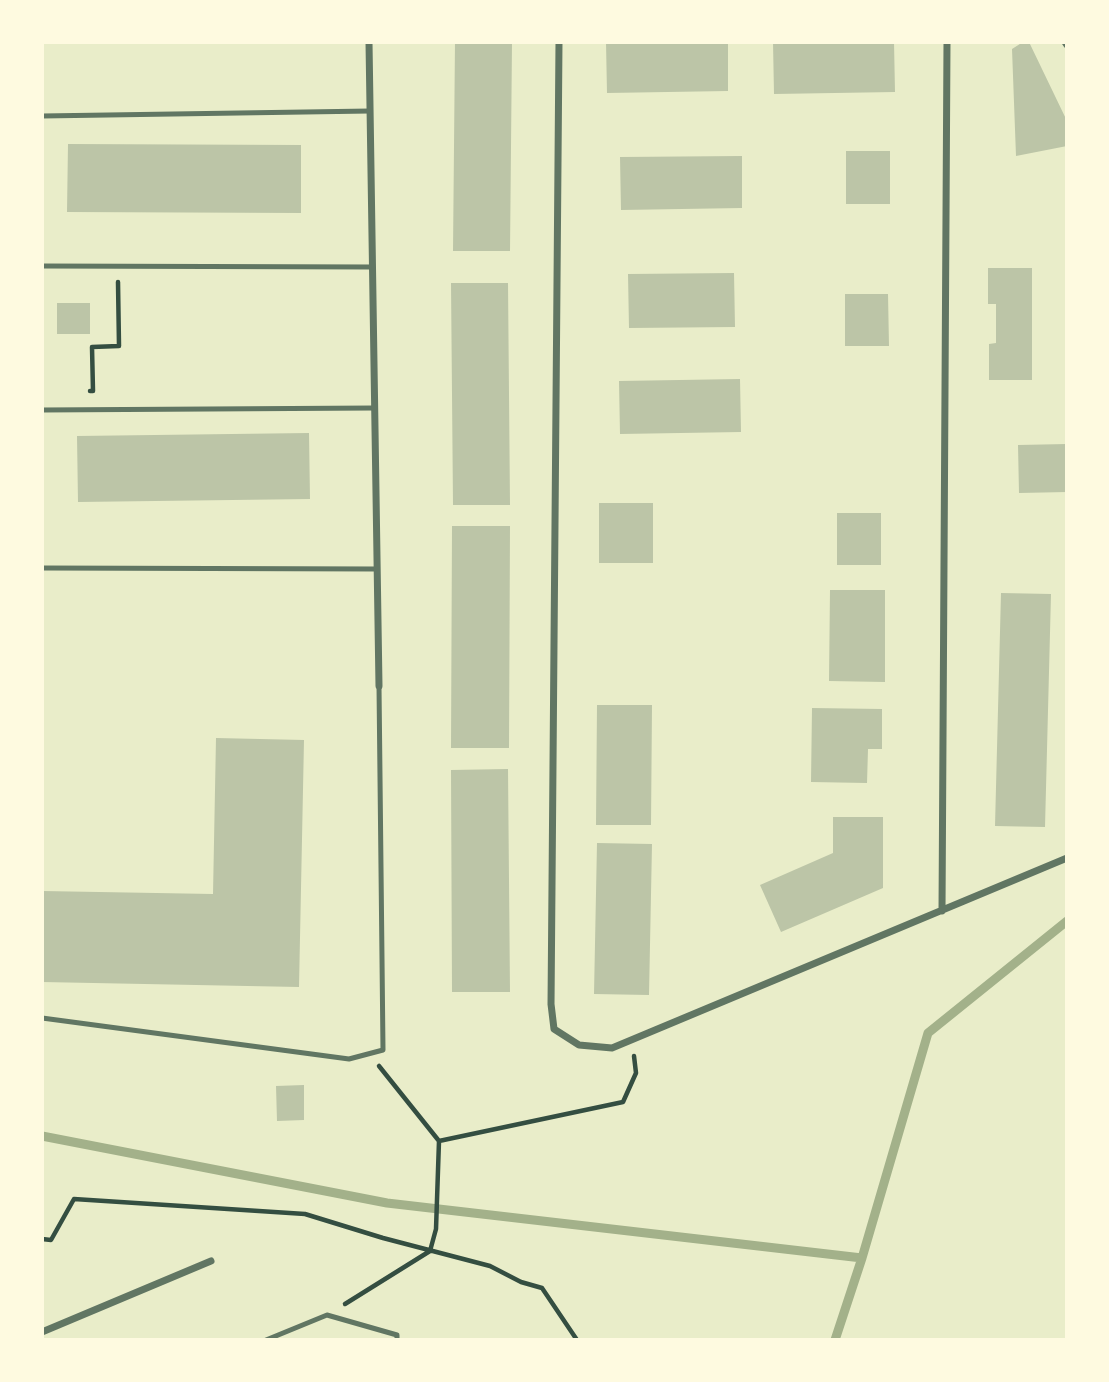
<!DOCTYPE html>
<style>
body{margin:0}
#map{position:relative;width:1109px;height:1382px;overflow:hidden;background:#e9edc9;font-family:Commissioner,sans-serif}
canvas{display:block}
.frame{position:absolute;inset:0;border:44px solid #fefae0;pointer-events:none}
</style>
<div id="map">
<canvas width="1109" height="1382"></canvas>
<div class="frame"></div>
</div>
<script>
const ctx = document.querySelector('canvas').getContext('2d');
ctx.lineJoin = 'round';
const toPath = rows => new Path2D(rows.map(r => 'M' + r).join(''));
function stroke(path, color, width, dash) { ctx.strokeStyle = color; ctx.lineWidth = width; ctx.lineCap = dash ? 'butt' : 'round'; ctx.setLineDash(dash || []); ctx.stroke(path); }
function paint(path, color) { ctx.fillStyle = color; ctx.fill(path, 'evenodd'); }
const stream = toPath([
 [42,1136,387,1203,862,1258],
 [835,1340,862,1258,928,1033,1067,921]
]);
const building = toPath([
 [455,42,512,42,510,251,453,251],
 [606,42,728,42,728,91,607,93],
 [773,42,894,42,895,92,774,94],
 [1023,42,1029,42,1067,121,1067,146,1016,156,1012,49],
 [68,144,301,145,301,213,67,212],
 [846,151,890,151,890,204,846,204],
 [742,156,742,208,621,210,620,157],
 [988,268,1032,268,1032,380,989,380,989,344,996,343,996,304,988,304],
 [734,273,735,327,629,328,628,274],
 [451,283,508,283,510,505,453,505],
 [845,294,888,294,889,346,845,346],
 [57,303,90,303,90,334,57,334],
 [740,379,741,432,620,434,619,381],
 [309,433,310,499,78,502,77,436],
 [1067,444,1067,492,1019,493,1018,445],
 [599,503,653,503,653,563,599,563],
 [837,513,881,513,881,565,837,565],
 [452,526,510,526,509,748,451,748],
 [830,590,885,590,885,682,829,681],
 [1001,593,1051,594,1045,827,995,826],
 [597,705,652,705,651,825,596,825],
 [812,708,882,709,882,749,868,749,867,783,811,782],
 [216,738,304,740,299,987,42,982,42,891,213,894],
 [508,769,510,992,452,992,451,770],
 [833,817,883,817,883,888,781,932,760,885,833,853],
 [597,843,652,844,649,995,594,994],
 [304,1085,304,1120,277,1121,276,1086]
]);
const path = toPath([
 [90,391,93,391,92,347,119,346,118,282],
 [439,1141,623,1102,636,1073,634,1056],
 [42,1239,51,1240,74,1199,305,1214,383,1238,490,1266,521,1282,542,1288,577,1340],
 [345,1304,430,1251,436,1229,439,1141,379,1066]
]);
const service = toPath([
 [42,116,370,111],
 [42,266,372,267],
 [42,410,374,408],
 [42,568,377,569],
 [42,1018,349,1059,383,1050,379,686],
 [266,1340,327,1315,397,1335,397,1340]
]);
const minor = toPath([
 [369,42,379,686],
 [559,42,551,1004,554,1029,579,1045,612,1048,1067,858],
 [1065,42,1067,45],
 [942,911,947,42],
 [42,1332,211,1261]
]);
stroke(stream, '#a3b18a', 9);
paint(building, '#bcc5a7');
stroke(path, '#344e41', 4.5);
stroke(service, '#617663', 5);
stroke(minor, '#617663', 7);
</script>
